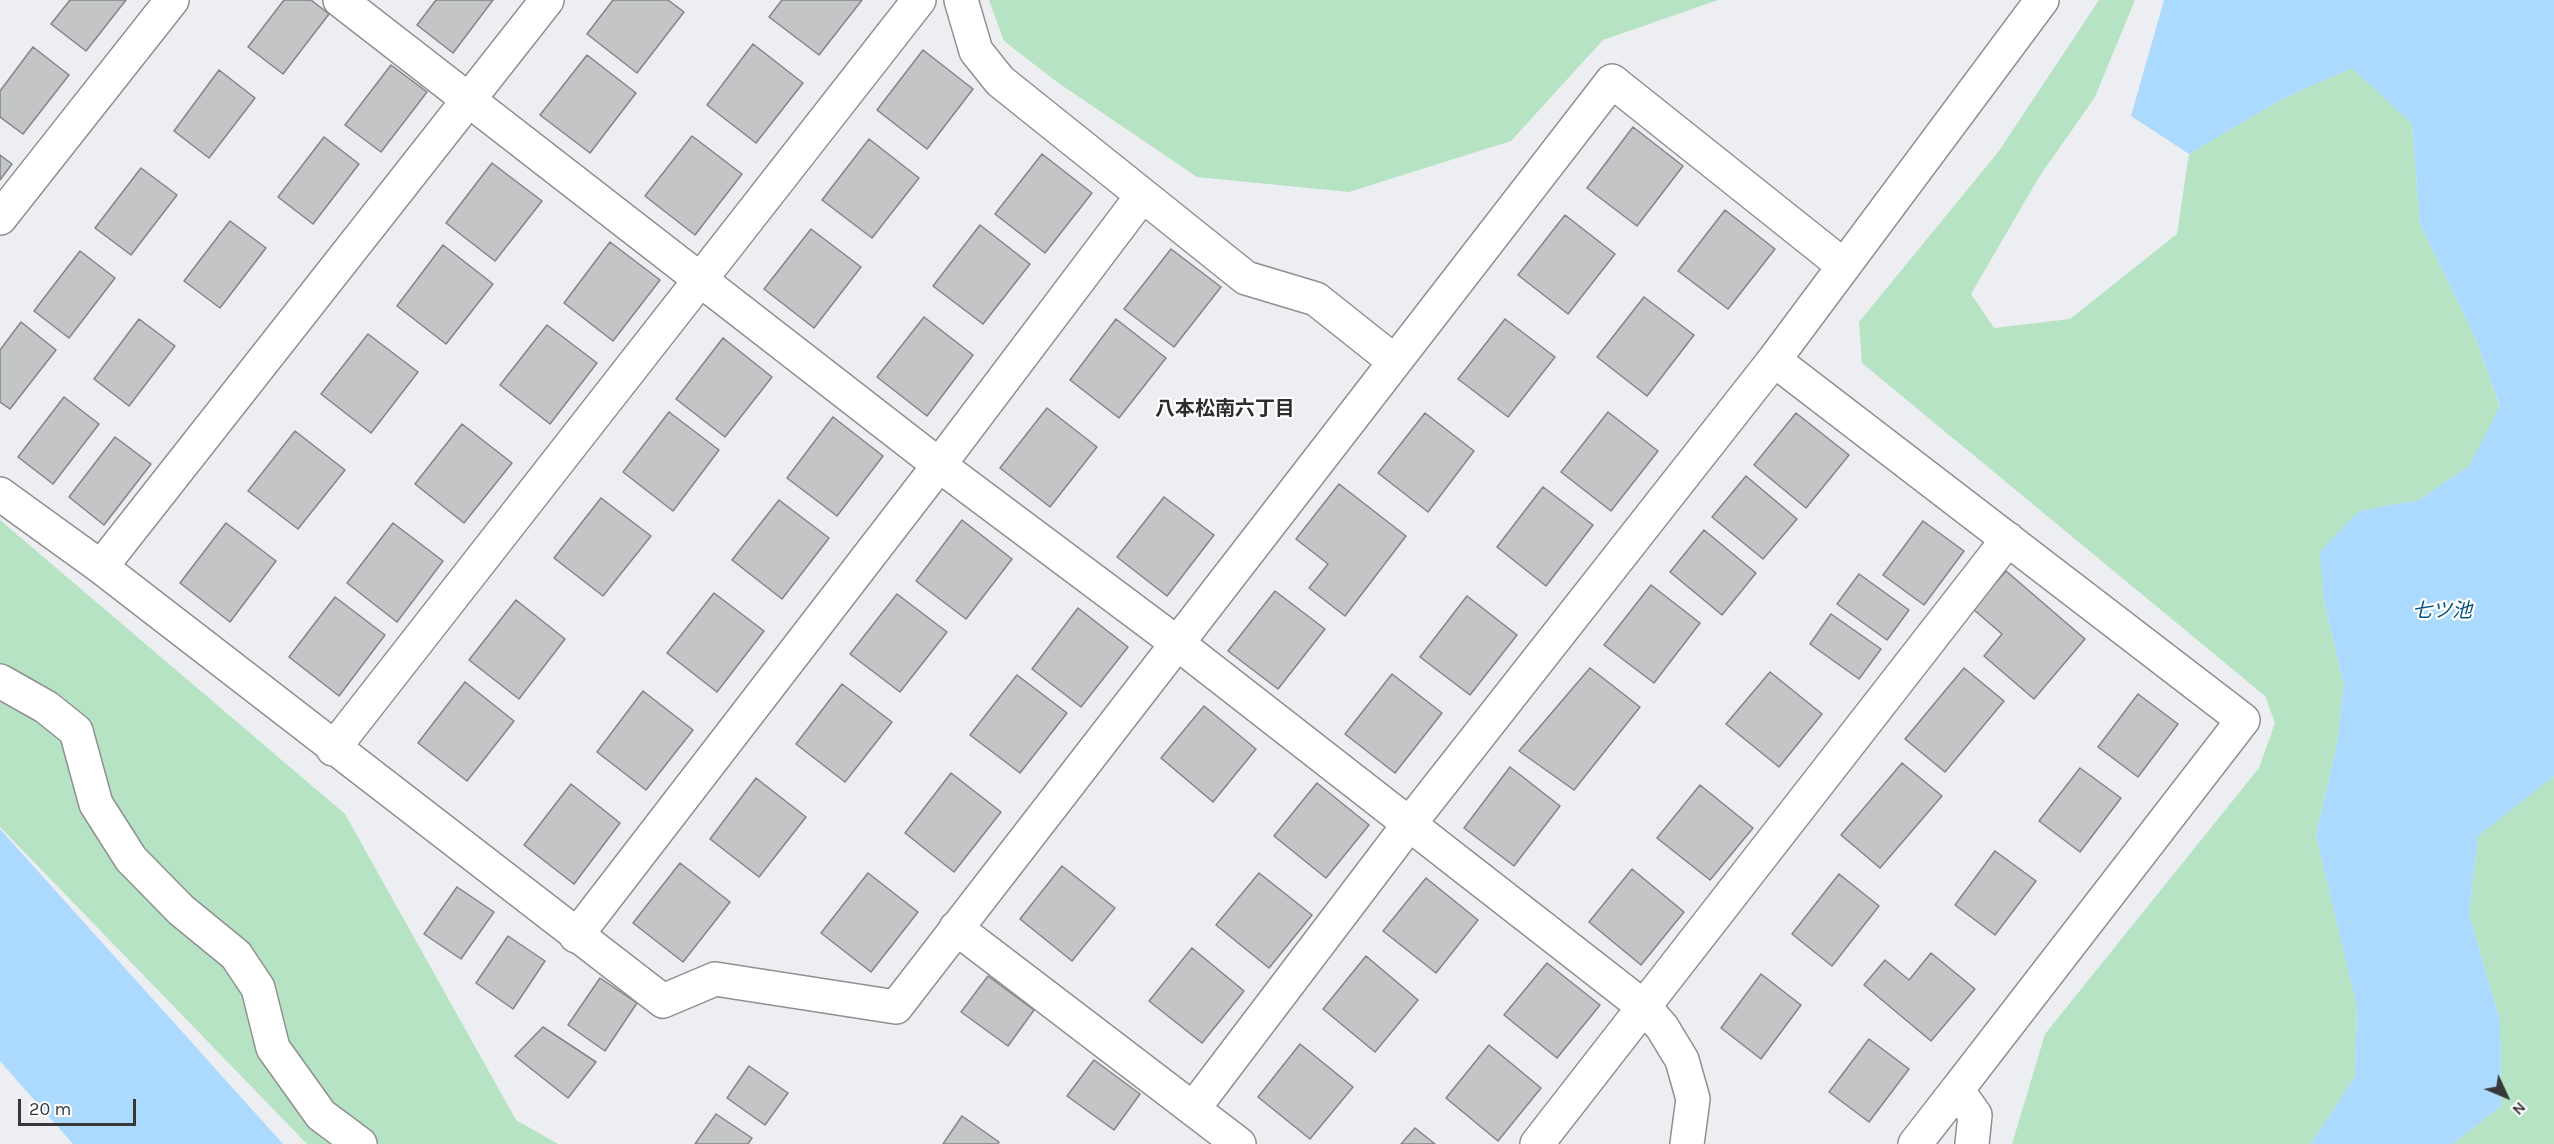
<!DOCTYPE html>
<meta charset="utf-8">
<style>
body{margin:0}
#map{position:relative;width:2554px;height:1144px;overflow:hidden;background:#edeef1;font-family:Karla,sans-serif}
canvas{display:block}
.north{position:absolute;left:2476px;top:1066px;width:60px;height:60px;-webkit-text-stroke:4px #fff;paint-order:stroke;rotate:134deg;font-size:16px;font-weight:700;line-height:24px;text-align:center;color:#363738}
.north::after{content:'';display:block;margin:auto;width:21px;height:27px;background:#363738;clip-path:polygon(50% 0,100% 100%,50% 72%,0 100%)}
.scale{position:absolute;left:18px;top:1099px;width:118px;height:27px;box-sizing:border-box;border:3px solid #363738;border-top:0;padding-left:8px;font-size:18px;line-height:21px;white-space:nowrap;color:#363738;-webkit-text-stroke:4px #fff;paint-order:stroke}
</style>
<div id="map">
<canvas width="2554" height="1144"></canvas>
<div class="north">N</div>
<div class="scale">20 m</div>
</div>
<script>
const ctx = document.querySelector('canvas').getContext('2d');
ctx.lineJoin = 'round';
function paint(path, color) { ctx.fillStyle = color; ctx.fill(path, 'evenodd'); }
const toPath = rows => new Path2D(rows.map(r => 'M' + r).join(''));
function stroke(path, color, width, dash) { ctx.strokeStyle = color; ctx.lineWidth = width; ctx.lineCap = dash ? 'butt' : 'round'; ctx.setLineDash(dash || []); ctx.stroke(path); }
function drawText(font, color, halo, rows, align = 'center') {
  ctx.font = font + ' Karla,"Noto Sans JP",sans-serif'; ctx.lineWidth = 4.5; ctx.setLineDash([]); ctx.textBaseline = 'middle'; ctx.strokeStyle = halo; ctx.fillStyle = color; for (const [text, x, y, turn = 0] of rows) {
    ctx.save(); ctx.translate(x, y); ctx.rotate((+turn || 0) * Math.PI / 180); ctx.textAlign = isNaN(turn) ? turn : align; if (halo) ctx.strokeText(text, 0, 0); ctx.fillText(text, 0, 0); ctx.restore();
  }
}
const green = toPath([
 [989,0,1718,0,1603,40,1511,141,1349,192,1197,177,1057,82,1004,41],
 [2099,0,2135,0,2095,97,2039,177,1971,294,1994,328,2070,319,2177,234,2189,154,2282,99,2352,68,2412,124,2420,224,2475,337,2500,407,2469,466,2419,500,2359,511,2324,601,2344,685,2337,744,2316,835,2357,1006,2355,1076,2311,1144,2012,1144,2045,1034,2259,768,2275,723,2265,696,1862,363,1859,322,1999,151],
 [0,520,345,814,516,1120,558,1144,307,1144,0,827],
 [2554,776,2554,1144,2453,1144,2501,1106,2500,1021,2469,914,2478,835]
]);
const water = toPath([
 [2164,0,2554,0,2554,776,2478,836,2469,914,2500,1021,2501,1106,2453,1144,2311,1144,2355,1076,2357,1007,2316,835,2337,744,2344,685,2324,601,2320,552,2359,511,2419,500,2469,466,2500,406,2475,337,2420,224,2412,124,2352,68,2282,99,2189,154,2131,116],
 [0,829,283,1144,73,1144,0,1061]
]);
const building = toPath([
 [70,0,126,0,86,51,51,24,70,0],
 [284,0,311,0,329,14,283,74,248,47,284,0],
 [436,0,493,0,453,53,417,25,436,0],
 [613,0,668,0,684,12,637,73,587,34,613,0],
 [782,0,862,0,819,55,769,17,782,0],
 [753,44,803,83,756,143,707,105,753,44],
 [33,47,69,75,23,134,0,117,0,91,33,47],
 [923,50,973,89,927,149,877,110,923,50],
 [587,55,636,93,590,153,540,115,587,55],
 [391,65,427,92,381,152,345,125,391,65],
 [219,70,255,98,209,158,174,131,219,70],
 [1633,127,1683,166,1637,226,1587,188,1633,127],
 [692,136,742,174,695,235,645,196,692,136],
 [324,137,359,164,313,224,278,197,324,137],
 [869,139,919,178,872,238,822,200,869,139],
 [1042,154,1092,193,1045,253,995,214,1042,154],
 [0,155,12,164,0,180,0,155],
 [492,163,542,201,495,261,446,223,492,163],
 [141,168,177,195,131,255,95,228,141,168],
 [1725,210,1775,249,1728,309,1678,271,1725,210],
 [1565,215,1615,254,1568,314,1518,275,1565,215],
 [230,221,266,248,220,308,184,281,230,221],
 [980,225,1030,264,983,324,933,286,980,225],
 [811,229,861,267,814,328,764,289,811,229],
 [610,242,660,280,613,341,564,303,610,242],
 [443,245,493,284,446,344,397,306,443,245],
 [1171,249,1221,287,1174,347,1124,309,1171,249],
 [80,251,115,278,69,338,34,311,80,251],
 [1644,297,1694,335,1647,396,1597,357,1644,297],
 [924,317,973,355,927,416,877,377,924,317],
 [139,319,175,346,129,406,94,379,139,319],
 [1116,319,1166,358,1119,418,1070,380,1116,319],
 [1505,319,1555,357,1508,417,1458,379,1505,319],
 [21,322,56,350,10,409,0,402,0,350,21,322],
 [547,325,597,363,550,424,500,385,547,325],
 [368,334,418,372,371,433,321,394,368,334],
 [723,338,772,377,725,437,676,399,723,338],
 [64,397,99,424,53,484,18,457,64,397],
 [1047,408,1097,447,1050,507,1000,468,1047,408],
 [669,412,719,450,673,511,623,472,669,412],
 [1608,412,1658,451,1611,511,1561,472,1608,412],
 [1425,413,1474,451,1428,512,1378,473,1425,413],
 [1796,413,1849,455,1806,508,1754,465,1796,413],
 [833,417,883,456,837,516,787,478,833,417],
 [462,424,512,463,464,523,415,484,462,424],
 [295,431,345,470,298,529,248,491,295,431],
 [115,437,151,464,104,525,69,497,115,437],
 [1746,476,1797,519,1763,559,1712,517,1746,476],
 [1339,484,1406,536,1345,616,1309,588,1328,564,1296,539,1339,484],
 [1543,487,1593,525,1546,586,1497,547,1543,487],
 [1164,497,1214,535,1167,596,1117,557,1164,497],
 [601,498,651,536,603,596,554,558,601,498],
 [779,500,829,538,782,599,732,560,779,500],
 [962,520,1012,559,966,619,916,581,962,520],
 [1923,521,1964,551,1924,605,1883,575,1923,521],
 [226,523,276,561,230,622,180,583,226,523],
 [393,523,443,561,397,622,347,583,393,523],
 [1704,530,1756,573,1722,615,1670,572,1704,530],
 [2006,571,2085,639,2034,699,1984,656,2002,634,1973,609,2006,571],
 [1859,574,1909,610,1887,640,1837,604,1859,574],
 [1651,585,1700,623,1654,683,1604,645,1651,585],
 [1275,591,1325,629,1278,689,1228,651,1275,591],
 [714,593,764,631,717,692,667,653,714,593],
 [897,594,947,632,900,692,850,654,897,594],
 [1467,596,1517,635,1470,695,1420,657,1467,596],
 [335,597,385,635,339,696,289,657,335,597],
 [516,600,565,639,519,699,469,660,516,600],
 [1078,608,1128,647,1081,707,1032,669,1078,608],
 [1831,614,1881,649,1859,679,1810,644,1831,614],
 [1590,668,1640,707,1574,790,1519,751,1590,668],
 [1964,668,2004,701,1945,772,1905,739,1964,668],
 [1770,672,1822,714,1779,767,1726,724,1770,672],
 [1392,674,1442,713,1395,773,1345,734,1392,674],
 [1017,675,1067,713,1020,773,970,735,1017,675],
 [465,682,514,721,467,781,418,743,465,682],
 [842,684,892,722,845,782,796,744,842,684],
 [643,691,693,730,646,790,597,752,643,691],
 [2138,694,2178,724,2138,777,2098,747,2138,694],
 [1204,706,1256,749,1213,802,1161,758,1204,706],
 [1902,763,1942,796,1880,868,1841,835,1902,763],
 [1510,767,1560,806,1514,866,1464,828,1510,767],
 [2080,768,2121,798,2080,852,2039,821,2080,768],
 [951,773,1001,812,954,872,905,833,951,773],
 [756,778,806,817,759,877,710,839,756,778],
 [1317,783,1369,825,1326,878,1274,836,1317,783],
 [571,784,620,823,574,884,524,845,571,784],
 [1700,785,1753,828,1710,880,1657,838,1700,785],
 [1995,851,2036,881,1995,935,1955,905,1995,851],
 [680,863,730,902,683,962,633,923,680,863],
 [1062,866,1115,908,1072,961,1020,919,1062,866],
 [1632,869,1684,912,1641,965,1589,922,1632,869],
 [868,873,918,912,871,972,821,933,868,873],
 [1259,873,1312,915,1269,968,1216,925,1259,873],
 [1839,874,1879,906,1832,966,1792,934,1839,874],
 [1426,878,1478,920,1436,973,1383,931,1426,878],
 [457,887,494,912,461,959,424,934,457,887],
 [508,936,545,961,513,1009,476,983,508,936],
 [1192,948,1244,991,1202,1043,1149,1001,1192,948],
 [1931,953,1975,989,1931,1041,1864,985,1885,960,1909,980,1931,953],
 [1366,956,1418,1000,1375,1052,1323,1009,1366,956],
 [1547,963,1600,1005,1557,1058,1504,1015,1547,963],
 [1761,974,1801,1005,1761,1059,1721,1028,1761,974],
 [988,976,1034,1010,1008,1046,961,1012,988,976],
 [600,978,637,1003,605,1051,568,1025,600,978],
 [543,1027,596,1062,568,1098,515,1056,543,1027],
 [1869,1039,1909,1069,1869,1122,1829,1092,1869,1039],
 [1300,1044,1353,1087,1310,1139,1258,1097,1300,1044],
 [1489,1045,1541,1088,1498,1141,1446,1098,1489,1045],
 [1094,1060,1140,1094,1114,1130,1067,1096,1094,1060],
 [749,1066,788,1093,765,1125,727,1098,749,1066],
 [716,1114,752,1138,748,1144,695,1144,716,1114],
 [962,1116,999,1142,998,1144,943,1144,962,1116],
 [1415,1128,1435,1144,1401,1144,1415,1128]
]);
const street = toPath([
 [340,0,939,465,1177,643],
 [961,0,976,51,1000,81,1246,278,1316,299,1394,361],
 [0,218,172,0],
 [1774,360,2243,720,1957,1090,1975,1115,1972,1144],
 [0,494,101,567,663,1001,715,979,896,1007,1612,81,1844,266],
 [101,567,547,0],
 [0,681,46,707,76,731,96,804,131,859,181,910,236,955,258,988,273,1048,321,1115,360,1144],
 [333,749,919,0],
 [956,928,1239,1144],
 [576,936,939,465,1142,196],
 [1193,1109,1410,823,1774,360,2042,0],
 [1537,1144,2008,539],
 [1915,1144,1957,1090]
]);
const secondary = toPath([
 [1177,643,1644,1007,1662,1027,1682,1060,1693,1099,1687,1144]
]);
const neighbourhoodNames = [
 ["八本松南六丁目",1225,409]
];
const waterNames = [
 ["七ツ池",2442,611]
];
paint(green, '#b5e3c3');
paint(water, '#abdafe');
paint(building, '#c3c5c7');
stroke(building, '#838587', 1.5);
stroke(street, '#8e9092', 36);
stroke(secondary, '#8e9092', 36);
stroke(street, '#fff', 33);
stroke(secondary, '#fff', 33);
drawText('bold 20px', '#2b2d2e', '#fff', neighbourhoodNames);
drawText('italic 20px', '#065683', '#fff', waterNames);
</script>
